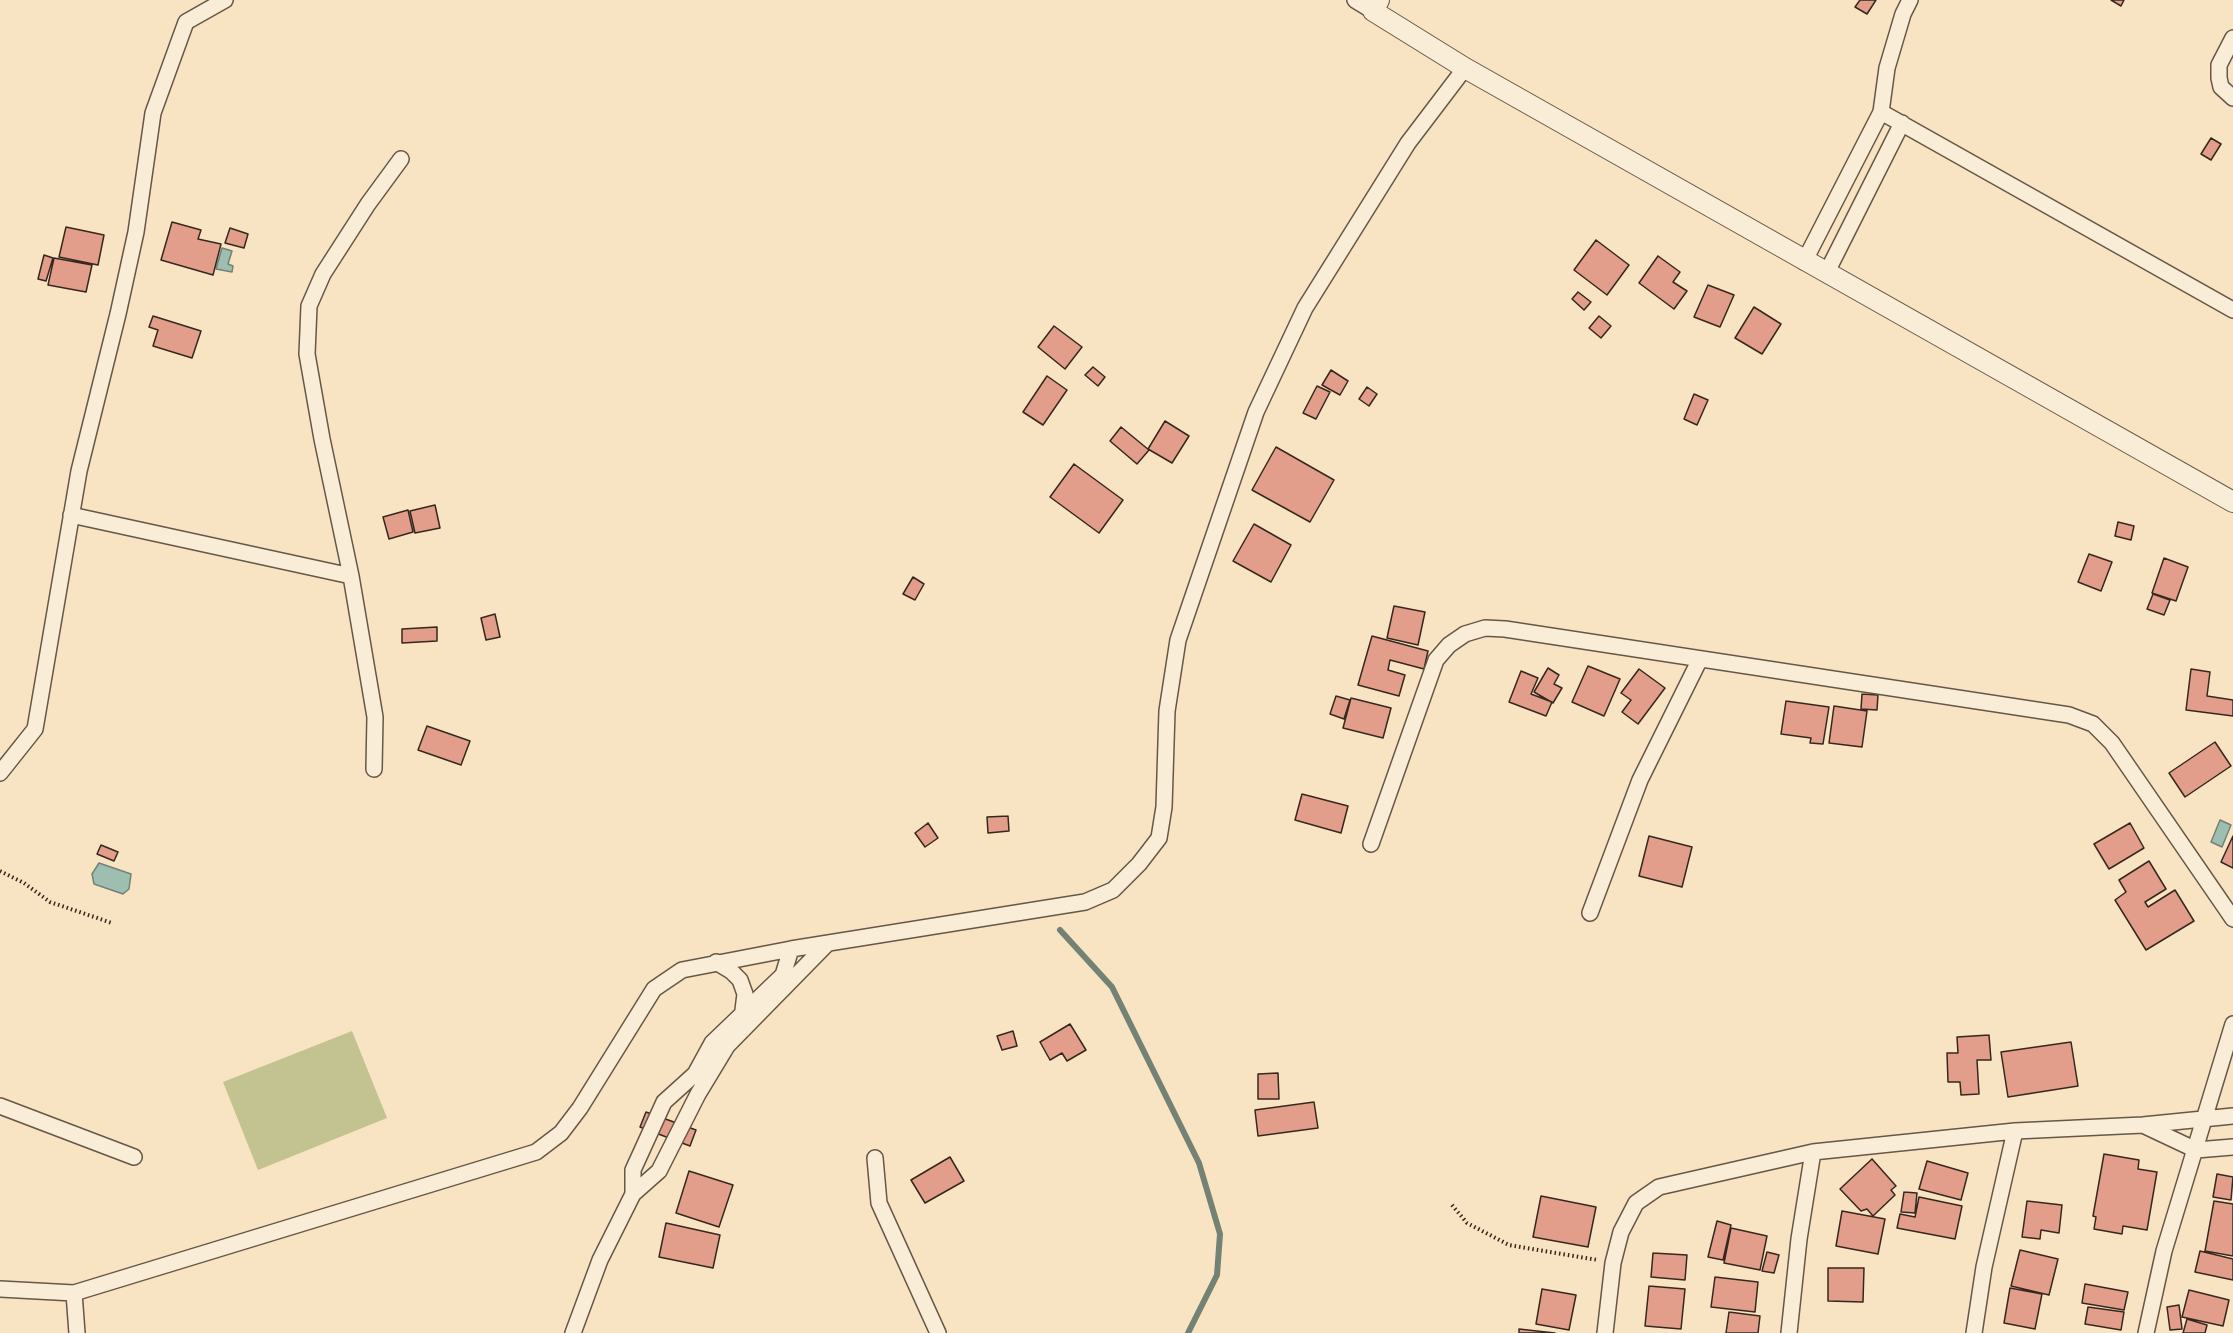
<!DOCTYPE html>
<style>
body{margin:0}
canvas{display:block;background:#f8e3c3}
</style>
<canvas width="2233" height="1333"></canvas>
<script>
const ctx = document.querySelector('canvas').getContext('2d');
ctx.lineJoin = 'round';
function paint(path, color) { ctx.fillStyle = color; ctx.fill(path, 'evenodd'); }
const toPath = rows => new Path2D(rows.map(r => 'M' + r).join(''));
function stroke(path, color, width, dash) { ctx.strokeStyle = color; ctx.lineWidth = width; ctx.lineCap = dash ? 'butt' : 'round'; ctx.setLineDash(dash || []); ctx.stroke(path); }
const green = toPath([
 [352,1031,387,1118,258,1170,223,1082]
]);
const water = toPath([
 [222,248,232,251,228,264,233,266,232,272,216,269,222,248],
 [2220,820,2231,825,2222,847,2211,842,2220,820],
 [99,863,131,874,129,889,123,894,94,884,92,874,99,863]
]);
const stream = toPath([
 [1060,930,1112,987,1199,1163,1220,1234,1217,1275,1188,1333]
]);
const building = toPath([
 [1860,0,1876,0,1867,14,1855,7,1860,0],
 [2111,0,2124,0,2121,6,2111,0],
 [2211,138,2221,144,2211,160,2201,154,2211,138],
 [172,222,201,230,198,239,221,244,213,275,161,260,172,222],
 [66,227,104,235,98,265,59,257,66,227],
 [230,228,248,234,244,248,225,243,230,228],
 [1596,240,1629,265,1607,295,1574,270,1596,240],
 [44,255,53,258,46,281,38,279,44,255],
 [1658,256,1680,272,1673,282,1687,291,1674,309,1639,283,1658,256],
 [54,258,92,265,86,292,48,285,54,258],
 [1708,285,1734,295,1720,327,1694,317,1708,285],
 [1578,292,1591,302,1584,310,1572,299,1578,292],
 [1754,307,1781,324,1762,354,1735,338,1754,307],
 [153,316,201,331,192,358,153,346,158,330,149,327,153,316],
 [1599,316,1611,326,1601,338,1589,328,1599,316],
 [1054,326,1082,347,1065,369,1038,347,1054,326],
 [1093,367,1105,377,1098,386,1085,375,1093,367],
 [1331,370,1348,381,1340,395,1322,385,1331,370],
 [1047,376,1067,390,1043,425,1023,412,1047,376],
 [1317,386,1330,392,1316,419,1303,413,1317,386],
 [1367,387,1377,394,1369,406,1359,399,1367,387],
 [1694,394,1708,400,1697,425,1684,419,1694,394],
 [1165,421,1189,436,1172,463,1148,449,1165,421],
 [1121,427,1149,450,1137,464,1110,441,1121,427],
 [1276,447,1334,480,1310,522,1252,490,1276,447],
 [1074,464,1123,500,1099,533,1050,497,1074,464],
 [435,505,440,528,415,533,410,511,435,505],
 [408,510,413,532,389,539,383,517,408,510],
 [2118,522,2134,526,2131,540,2115,536,2118,522],
 [1254,524,1291,545,1271,582,1233,561,1254,524],
 [2089,554,2112,562,2101,591,2078,582,2089,554],
 [2164,558,2188,567,2176,601,2152,593,2164,558],
 [913,577,924,584,915,600,903,594,913,577],
 [2153,594,2170,600,2164,615,2147,609,2153,594],
 [1394,606,1425,612,1418,645,1387,638,1394,606],
 [495,614,500,637,486,640,481,618,495,614],
 [437,627,437,641,402,643,402,629,437,627],
 [1372,636,1428,651,1424,669,1390,660,1388,670,1405,675,1399,696,1358,685,1372,636],
 [1588,666,1620,679,1604,716,1572,702,1588,666],
 [1548,668,1559,675,1554,684,1562,688,1553,703,1534,692,1548,668],
 [1639,669,1665,688,1638,724,1622,712,1631,700,1621,693,1639,669],
 [2191,669,2210,672,2207,696,2233,700,2233,716,2186,710,2191,669],
 [1521,671,1538,678,1531,694,1552,702,1546,716,1509,702,1521,671],
 [1862,694,1878,695,1877,710,1861,709,1862,694],
 [1336,696,1350,700,1344,719,1330,714,1336,696],
 [1351,698,1391,708,1383,738,1343,728,1351,698],
 [1786,701,1829,707,1823,744,1810,743,1811,738,1781,734,1786,701],
 [1834,706,1867,711,1862,747,1829,743,1834,706],
 [427,726,470,741,461,765,418,750,427,726],
 [2215,742,2231,766,2185,797,2169,773,2215,742],
 [1302,794,1348,806,1341,833,1295,820,1302,794],
 [1008,816,1009,831,988,833,987,817,1008,816],
 [928,823,938,838,925,847,915,833,928,823],
 [2130,823,2144,848,2109,869,2094,844,2130,823],
 [1649,836,1692,847,1682,887,1639,876,1649,836],
 [2233,836,2233,868,2221,862,2233,836],
 [101,845,118,852,114,861,97,854,101,845],
 [2149,861,2166,889,2145,902,2148,907,2175,890,2194,921,2146,950,2115,900,2126,892,2119,880,2149,861],
 [1070,1024,1086,1050,1067,1061,1062,1053,1050,1060,1040,1042,1070,1024],
 [1013,1031,1017,1046,1002,1050,997,1036,1013,1031],
 [1989,1035,1991,1060,1977,1060,1979,1094,1961,1095,1960,1082,1948,1082,1947,1053,1958,1053,1957,1037,1989,1035],
 [2071,1042,2078,1086,2008,1097,2001,1052,2071,1042],
 [1278,1073,1279,1099,1258,1099,1258,1074,1278,1073],
 [1314,1102,1318,1128,1258,1136,1255,1110,1314,1102],
 [646,1112,696,1130,690,1146,640,1127,646,1112],
 [2104,1154,2139,1160,2138,1169,2157,1172,2147,1230,2123,1226,2122,1234,2094,1229,2096,1217,2093,1216,2104,1154],
 [950,1157,964,1181,925,1203,911,1180,950,1157],
 [1872,1159,1896,1186,1891,1190,1895,1195,1873,1216,1867,1209,1861,1211,1840,1189,1872,1159],
 [1927,1161,1968,1173,1961,1200,1919,1189,1927,1161],
 [689,1171,733,1185,719,1227,676,1213,689,1171],
 [2217,1174,2233,1177,2231,1200,2213,1197,2217,1174],
 [1904,1192,1917,1193,1915,1213,1901,1212,1904,1192],
 [1541,1196,1596,1207,1588,1247,1533,1237,1541,1196],
 [1919,1197,1962,1206,1955,1239,1897,1228,1900,1214,1915,1217,1919,1197],
 [2027,1201,2062,1205,2059,1233,2041,1230,2040,1239,2022,1237,2027,1201],
 [2214,1201,2233,1204,2233,1256,2205,1251,2214,1201],
 [1842,1211,1885,1219,1878,1254,1836,1246,1842,1211],
 [1717,1221,1731,1225,1723,1260,1708,1257,1717,1221],
 [666,1223,720,1235,713,1268,659,1257,666,1223],
 [1731,1228,1767,1236,1760,1270,1724,1263,1731,1228],
 [2020,1250,2058,1259,2049,1295,2011,1286,2020,1250],
 [2200,1251,2233,1259,2233,1280,2195,1272,2200,1251],
 [1767,1252,1779,1255,1774,1273,1762,1271,1767,1252],
 [1653,1253,1687,1255,1685,1280,1651,1277,1653,1253],
 [1828,1268,1864,1268,1863,1302,1828,1301,1828,1268],
 [1715,1277,1758,1282,1755,1312,1711,1307,1715,1277],
 [2085,1284,2128,1292,2124,1310,2082,1303,2085,1284],
 [1649,1286,1685,1289,1681,1329,1645,1326,1649,1286],
 [2010,1288,2042,1294,2035,1329,2004,1323,2010,1288],
 [1542,1289,1576,1295,1569,1330,1536,1324,1542,1289],
 [2189,1290,2229,1300,2223,1326,2182,1317,2189,1290],
 [2179,1305,2182,1329,2170,1330,2167,1307,2179,1305],
 [2088,1307,2124,1312,2121,1330,2085,1324,2088,1307],
 [1729,1312,1760,1316,1758,1333,1726,1333,1729,1312],
 [2187,1319,2207,1325,2205,1333,2183,1333,2187,1319],
 [1519,1329,1555,1333,1519,1333,1519,1329]
]);
const path = toPath([
 [0,871,24,883,50,902,112,923],
 [1452,1205,1467,1223,1509,1245,1598,1260]
]);
const minor = toPath([
 [1355,0,1373,11],
 [2233,38,2219,65,2219,78,2221,87,2233,98],
 [1881,112,2233,310],
 [1804,262,1881,112,1887,68,1903,14,1910,0],
 [1826,274,1902,123],
 [71,515,351,576],
 [374,769,375,717,351,576,322,439,307,354,309,306,323,274,368,204,401,159],
 [0,773,35,729,79,471,118,314,136,232,153,113,186,22,225,0],
 [1371,844,1436,660,1449,645,1465,634,1485,628,1505,629,2069,715,2093,724,2112,743,2233,919],
 [1590,913,1640,780,1700,659],
 [716,962,731,971,740,980,745,994,743,1010],
 [0,1106,134,1157],
 [2233,1116,2143,1125,2196,1150,2233,1147],
 [875,1158,879,1203,938,1333],
 [633,1194,633,1170,664,1102,695,1074,712,1043,783,975,791,949],
 [0,1289,74,1293,536,1152,561,1133,580,1108,654,989,682,970,791,949,1085,902,1113,890,1139,864,1159,838,1164,807,1167,711,1178,640,1256,412,1305,308,1408,143,1465,68],
 [74,1293,77,1333],
 [573,1333,600,1260,633,1194,659,1171,698,1094,727,1046,828,943],
 [1605,1333,1613,1263,1621,1232,1636,1203,1659,1187,1813,1152,2015,1131,2143,1125],
 [1789,1333,1799,1239,1813,1152],
 [1974,1333,1984,1267,2015,1131],
 [2146,1333,2164,1251,2233,1024]
]);
const tertiary = toPath([
 [1379,0,1373,11,1465,68,2233,502]
]);
paint(green, '#c2c390');
paint(water, '#9dbeb1');
stroke(water, '#748276', 1.5);
stroke(stream, '#748276', 6);
paint(building, '#e29d8b');
stroke(building, '#36281e', 1.5);
stroke(minor, '#665747', 18);
stroke(tertiary, '#665747', 22);
stroke(path, '#36281e', 4, [1.5, 3]);
stroke(minor, '#faedd8', 15);
stroke(tertiary, '#faedd8', 20);
</script>
